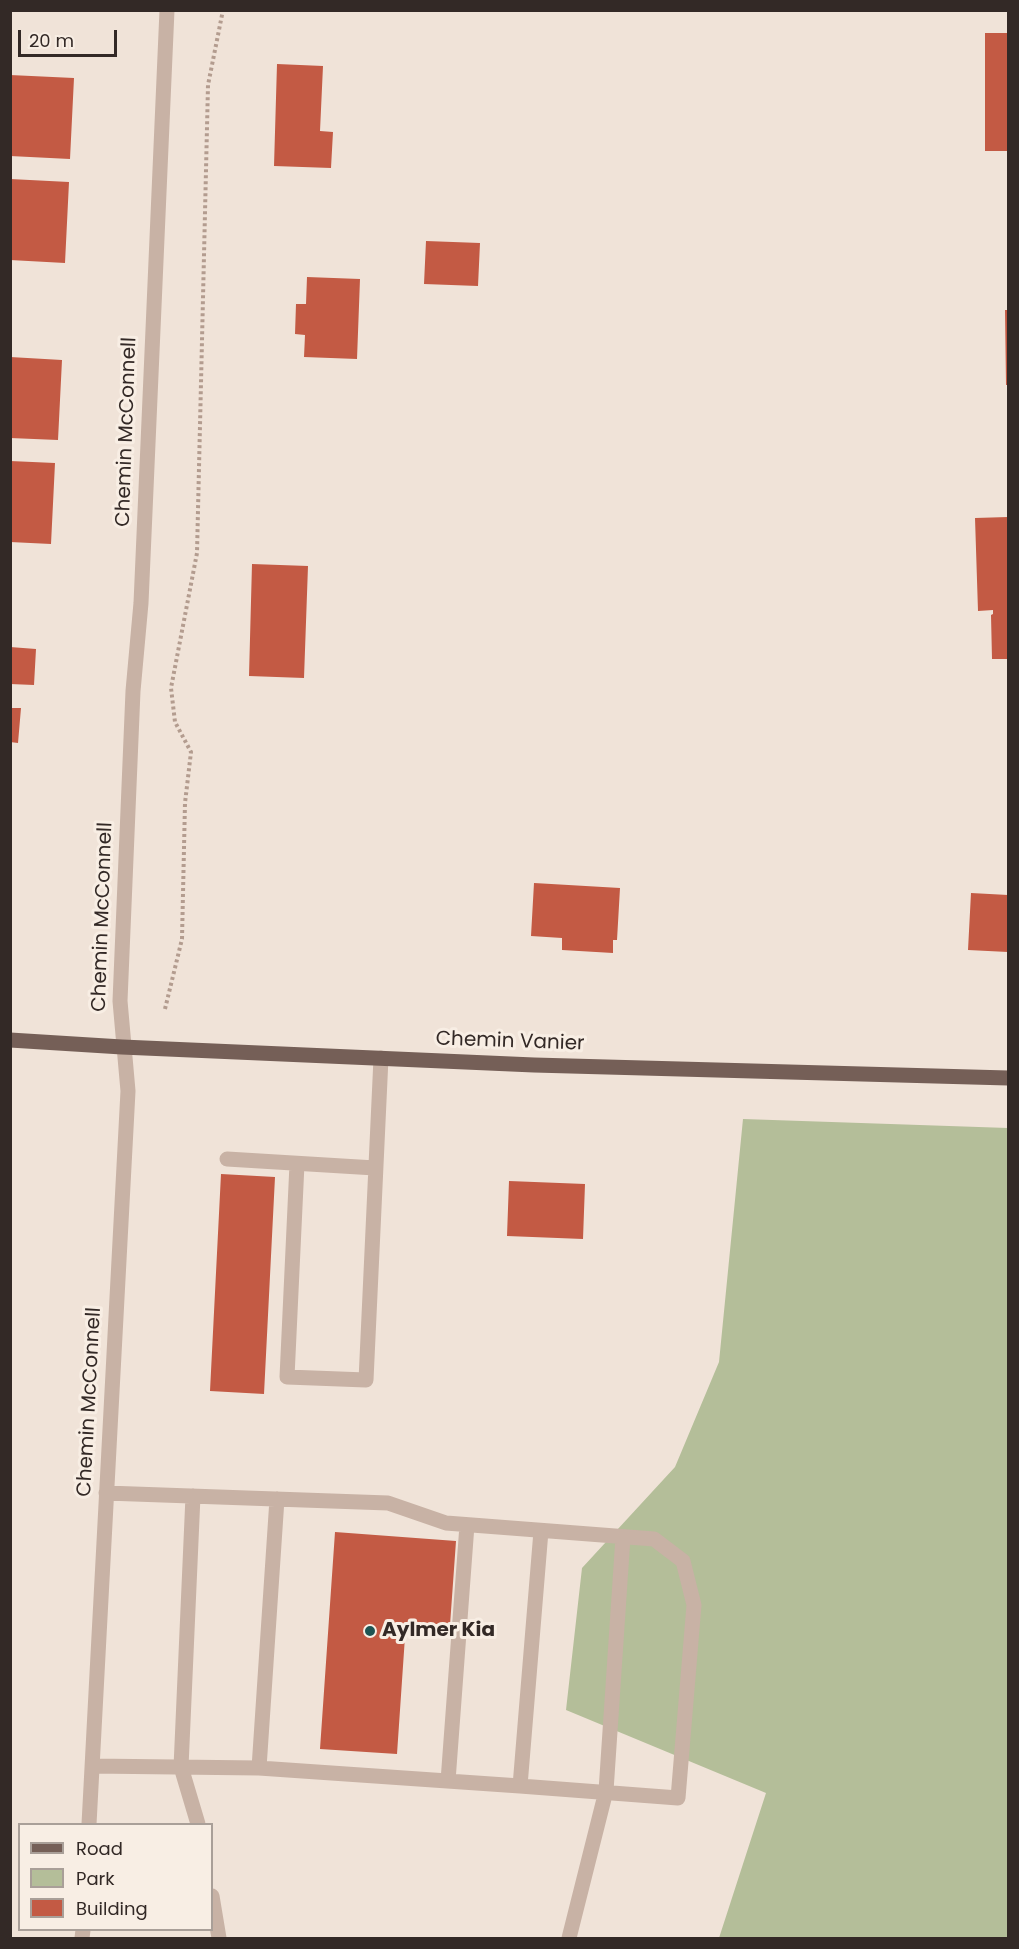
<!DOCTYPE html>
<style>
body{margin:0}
#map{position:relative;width:1019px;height:1949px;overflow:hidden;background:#f0e3d8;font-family:Poppins,sans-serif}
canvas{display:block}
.frame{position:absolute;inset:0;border:12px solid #332926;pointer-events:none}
.legend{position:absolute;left:18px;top:1823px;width:195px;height:108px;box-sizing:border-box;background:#f8eee4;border:2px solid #a99f98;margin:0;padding:8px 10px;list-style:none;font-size:18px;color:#332926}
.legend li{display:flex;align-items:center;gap:12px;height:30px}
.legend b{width:30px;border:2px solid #a99f98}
.scale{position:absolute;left:18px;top:30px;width:99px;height:27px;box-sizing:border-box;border:3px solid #332926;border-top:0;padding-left:8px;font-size:18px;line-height:21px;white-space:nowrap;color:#332926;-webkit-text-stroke:4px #f8eee4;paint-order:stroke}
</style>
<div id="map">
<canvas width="1019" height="1949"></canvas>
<div class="frame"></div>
<ul class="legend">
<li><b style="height:8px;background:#755f57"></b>Road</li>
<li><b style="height:16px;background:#b4be99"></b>Park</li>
<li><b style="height:16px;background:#c35a44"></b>Building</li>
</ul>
<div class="scale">20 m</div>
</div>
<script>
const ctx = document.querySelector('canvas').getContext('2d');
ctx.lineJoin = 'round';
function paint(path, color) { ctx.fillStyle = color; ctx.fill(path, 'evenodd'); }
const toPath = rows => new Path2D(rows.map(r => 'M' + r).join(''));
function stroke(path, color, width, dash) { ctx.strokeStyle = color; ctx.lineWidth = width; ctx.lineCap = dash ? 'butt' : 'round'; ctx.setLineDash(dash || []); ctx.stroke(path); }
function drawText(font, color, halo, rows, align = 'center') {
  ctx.font = font + ' Poppins,sans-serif'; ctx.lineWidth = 6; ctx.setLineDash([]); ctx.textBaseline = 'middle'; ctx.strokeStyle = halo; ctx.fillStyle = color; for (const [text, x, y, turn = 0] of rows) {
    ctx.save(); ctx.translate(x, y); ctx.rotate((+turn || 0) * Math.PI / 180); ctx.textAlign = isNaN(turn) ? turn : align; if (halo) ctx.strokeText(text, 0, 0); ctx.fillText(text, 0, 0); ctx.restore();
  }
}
const green = toPath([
 [743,1119,1008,1128,1008,1938,719,1938,766,1793,566,1710,582,1568,675,1467,719,1362]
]);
const building = toPath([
 [985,33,1008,33,1008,151,985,151],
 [277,64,323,66,320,131,333,132,331,168,274,166],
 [10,75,74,78,70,159,10,156],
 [10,179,69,182,65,263,10,260],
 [426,241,480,243,478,286,424,284],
 [307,277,360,279,357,359,304,357,305,335,295,334,296,304,306,304],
 [1005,310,1008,310,1008,385,1006,385],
 [10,357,62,360,58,440,10,438],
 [10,461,55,463,51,544,10,542],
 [1008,517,1008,659,992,659,991,615,993,614,993,610,978,611,975,518],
 [252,564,308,566,304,678,249,676],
 [10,647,36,649,34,685,10,684],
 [10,708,21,708,18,743,10,742],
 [534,883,620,888,617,940,613,940,613,953,562,950,562,938,531,936],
 [971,893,1008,895,1008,952,968,950],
 [221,1174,275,1177,264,1394,210,1391],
 [509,1181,585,1184,583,1239,507,1236],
 [335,1532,456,1541,450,1625,406,1622,397,1754,320,1749]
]);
const path = toPath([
 [165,1009,182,939,185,803,191,752,175,722,171,688,197,553,208,85,223,10]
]);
const minor = toPath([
 [227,1159,375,1168],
 [297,1164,287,1377,366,1380,381,1058],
 [106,1493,388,1503,446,1523,654,1539,683,1561,694,1605,678,1798,520,1786,541,1531],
 [193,1496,181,1767,198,1824],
 [92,1766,259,1768,277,1499],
 [259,1768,520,1786],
 [448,1781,467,1525],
 [89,1824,128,1091,120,1001,133,691,141,603,167,10],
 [212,1896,219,1938],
 [82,1938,83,1930],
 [569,1938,606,1791,623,1537]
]);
const major = toPath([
 [10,1040,122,1047,534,1065,1008,1078]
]);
const markers = [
 [370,1631,6,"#1d5453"]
];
const streetNames = [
 ["Chemin McConnell",127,432,-88],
 ["Chemin McConnell",103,917,-88],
 ["Chemin Vanier",510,1042,2],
 ["Chemin McConnell",90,1402,-87]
];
const poiNames = [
 ["Aylmer Kia",382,1631]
];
paint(green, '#b4be99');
paint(building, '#c35a44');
stroke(path, '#b39c8f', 4, [3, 3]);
stroke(minor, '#c8b2a5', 15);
stroke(major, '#755f57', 15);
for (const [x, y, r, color] of markers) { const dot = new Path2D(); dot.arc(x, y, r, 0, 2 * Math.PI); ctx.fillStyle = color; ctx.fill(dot); stroke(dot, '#f8eee4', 2); }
drawText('20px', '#332926', '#f8eee4', streetNames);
drawText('bold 20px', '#332926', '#f8eee4', poiNames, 'left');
</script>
